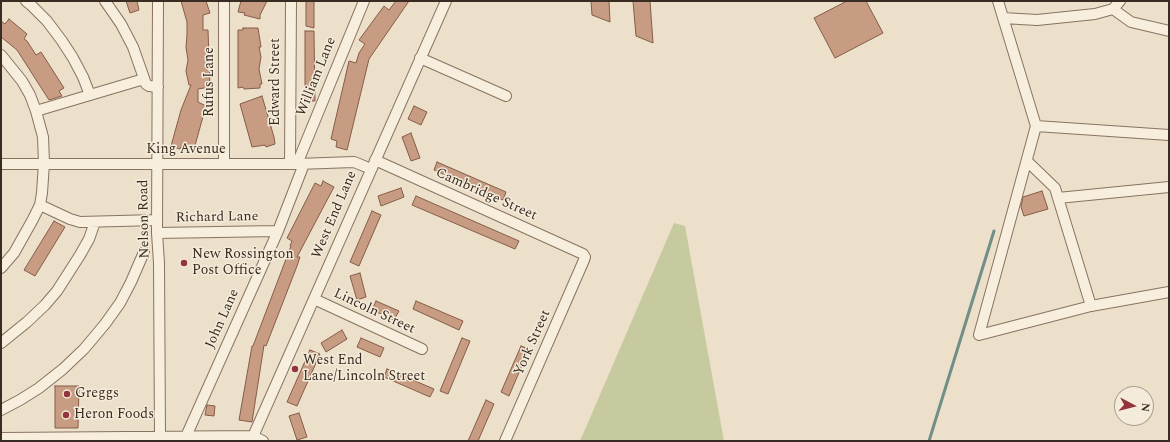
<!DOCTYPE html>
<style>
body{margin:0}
#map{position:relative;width:1170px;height:442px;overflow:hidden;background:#ece0ca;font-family:Spectral,serif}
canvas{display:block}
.frame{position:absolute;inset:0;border:2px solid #392c22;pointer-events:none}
.north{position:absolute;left:1114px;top:386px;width:40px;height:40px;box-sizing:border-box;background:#f4ebda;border:1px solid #a99f90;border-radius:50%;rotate:97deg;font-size:11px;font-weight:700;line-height:16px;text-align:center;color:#392c22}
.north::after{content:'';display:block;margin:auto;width:14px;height:18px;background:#92343a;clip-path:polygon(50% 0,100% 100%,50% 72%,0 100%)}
</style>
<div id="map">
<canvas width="1170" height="442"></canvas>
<div class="frame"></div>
<div class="north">N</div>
</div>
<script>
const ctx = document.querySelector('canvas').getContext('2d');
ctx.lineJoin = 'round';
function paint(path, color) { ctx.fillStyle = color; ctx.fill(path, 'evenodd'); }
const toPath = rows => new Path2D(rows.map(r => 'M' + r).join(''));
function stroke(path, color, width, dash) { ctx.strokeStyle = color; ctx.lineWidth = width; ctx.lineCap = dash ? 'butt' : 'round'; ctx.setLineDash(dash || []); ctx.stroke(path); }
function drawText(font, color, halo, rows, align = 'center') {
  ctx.font = font + ' Spectral,serif'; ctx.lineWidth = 3; ctx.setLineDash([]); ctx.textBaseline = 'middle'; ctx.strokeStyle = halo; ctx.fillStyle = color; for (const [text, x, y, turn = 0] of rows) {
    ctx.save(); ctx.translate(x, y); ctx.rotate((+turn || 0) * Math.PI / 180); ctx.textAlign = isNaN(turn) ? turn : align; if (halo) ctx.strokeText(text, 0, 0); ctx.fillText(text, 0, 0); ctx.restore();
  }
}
const green = toPath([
 [674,223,685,226,724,441,580,441]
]);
const stream = toPath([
 [929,441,994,231]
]);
const building = toPath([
 [126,1,137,1,139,10,130,13,126,1],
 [181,1,206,1,210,13,203,15,203,30,208,30,210,87,198,89,198,102,206,106,194,149,181,147,180,149,171,146,181,110,191,85,189,85,186,71,188,60,186,47,187,35,187,22,181,1],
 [241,1,267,1,260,15,260,19,244,15,245,13,238,12,241,1],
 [306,1,314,1,314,28,306,26,306,1],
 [396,1,409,1,369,59,347,150,336,147,337,141,331,139,349,61,356,63,359,53,365,44,359,40,384,6,389,10,396,1],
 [591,1,609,1,610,22,592,15,591,1],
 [633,1,650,1,653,43,636,36,633,1],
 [847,1,866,1,883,33,835,58,814,18,847,1],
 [9,19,27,34,24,39,27,41,36,55,41,52,64,88,59,91,62,96,49,100,17,50,1,37,1,21,5,24,9,19],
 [243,28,258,28,261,47,259,47,261,57,259,69,262,84,260,84,260,88,244,89,243,87,238,88,238,30,243,30,243,28],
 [305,31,314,31,315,101,305,101,305,31],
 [262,96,274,137,275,144,266,147,265,145,252,147,240,104,262,96],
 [414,106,427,112,421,125,408,119,414,106],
 [411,133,420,158,411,161,402,137,411,133],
 [437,162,506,192,503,200,434,170,437,162],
 [323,181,334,187,297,257,300,257,297,266,266,346,264,345,252,422,239,420,252,346,253,346,291,246,290,246,292,241,287,238,315,183,321,186,323,181],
 [401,188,404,197,381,206,378,196,401,188],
 [1042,191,1048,209,1024,216,1021,207,1023,197,1042,191],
 [416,196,519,241,515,249,412,205,416,196],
 [372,211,381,215,359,266,350,262,372,211],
 [54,221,65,227,35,276,24,270,54,221],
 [360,273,366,297,357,300,350,276,360,273],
 [376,301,399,311,394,320,372,310,376,301],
 [416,301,463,321,459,330,413,309,416,301],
 [342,330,347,339,326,352,321,343,342,330],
 [361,338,384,348,380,357,357,347,361,338],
 [462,338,470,341,448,394,440,391,462,338],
 [521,346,529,349,509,396,501,392,521,346],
 [310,350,320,354,297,406,287,402,310,350],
 [387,369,434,389,430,397,384,377,387,369],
 [55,386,79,386,78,428,55,428,55,386],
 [486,400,494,404,478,441,468,441,486,400],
 [207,405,215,406,214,416,205,415,207,405],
 [299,413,307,437,297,440,289,416,299,413]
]);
const minor = toPath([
 [26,1,31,5,47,21,62,41,73,58,83,77,90,95],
 [105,1,121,24,133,47,146,84,149,86,158,87],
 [158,1,157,233,159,263,160,437],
 [224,1,224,164],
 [998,1,1036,126,979,335,1091,306,1055,188,1027,161],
 [1113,9,1131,22,1169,31],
 [1003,18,1037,20,1095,14,1113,9,1120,1],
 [1,55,22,81,30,95,36,111,43,137,44,163,42,193,40,205,32,221,14,253,1,268],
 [420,58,506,96],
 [36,111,144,79],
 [1036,126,1169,135],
 [375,160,583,254,585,257,584,260,505,441],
 [1,164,297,164,354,162,359,164,371,169],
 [290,164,291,1],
 [297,164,364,1],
 [1058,198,1169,187],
 [40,205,70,219,80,222,157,220],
 [157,233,278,231],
 [314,299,422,349],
 [1091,306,1169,292],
 [1,343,27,322,45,305,57,291,80,255,89,239,95,222],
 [1,410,20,400,39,388,63,369,84,349,105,324,120,303,131,282,144,252],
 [1,438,253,436,263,441],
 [184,441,278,231,304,164],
 [251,441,446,1]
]);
const markers = [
 [184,263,4,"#92343a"],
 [295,369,4,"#92343a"],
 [67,394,4,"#92343a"],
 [66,415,4,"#92343a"]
];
const streetNames = [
 ["William Lane",317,77,-68],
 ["Rufus Lane",210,82,-90],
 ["Edward Street",276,82,-90],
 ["King Avenue",186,150],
 ["Cambridge Street",486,195,24],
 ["West End Lane",335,215,-67],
 ["Richard Lane",217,218,-1],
 ["Nelson Road",145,219,-91],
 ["Lincoln Street",374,312,25],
 ["John Lane",223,319,-66],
 ["York Street",533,343,-66]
];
const poiNames = [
 ["New Rossington",192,255],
 ["Post Office",192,271],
 ["West End",303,361],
 ["Lane/Lincoln Street",303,377],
 ["Greggs",75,394],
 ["Heron Foods",74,415]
];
paint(green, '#c7ca9f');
stroke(stream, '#718f86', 3);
paint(building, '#c79c83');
stroke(building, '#855c47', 1);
stroke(minor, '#887360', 12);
stroke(minor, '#f7eedd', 10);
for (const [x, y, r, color] of markers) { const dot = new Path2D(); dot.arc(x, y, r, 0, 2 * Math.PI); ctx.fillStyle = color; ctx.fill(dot); stroke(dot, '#f4ebda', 1.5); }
drawText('14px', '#392c22', '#f4ebda', streetNames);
drawText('14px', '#392c22', '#f4ebda', poiNames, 'left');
</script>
